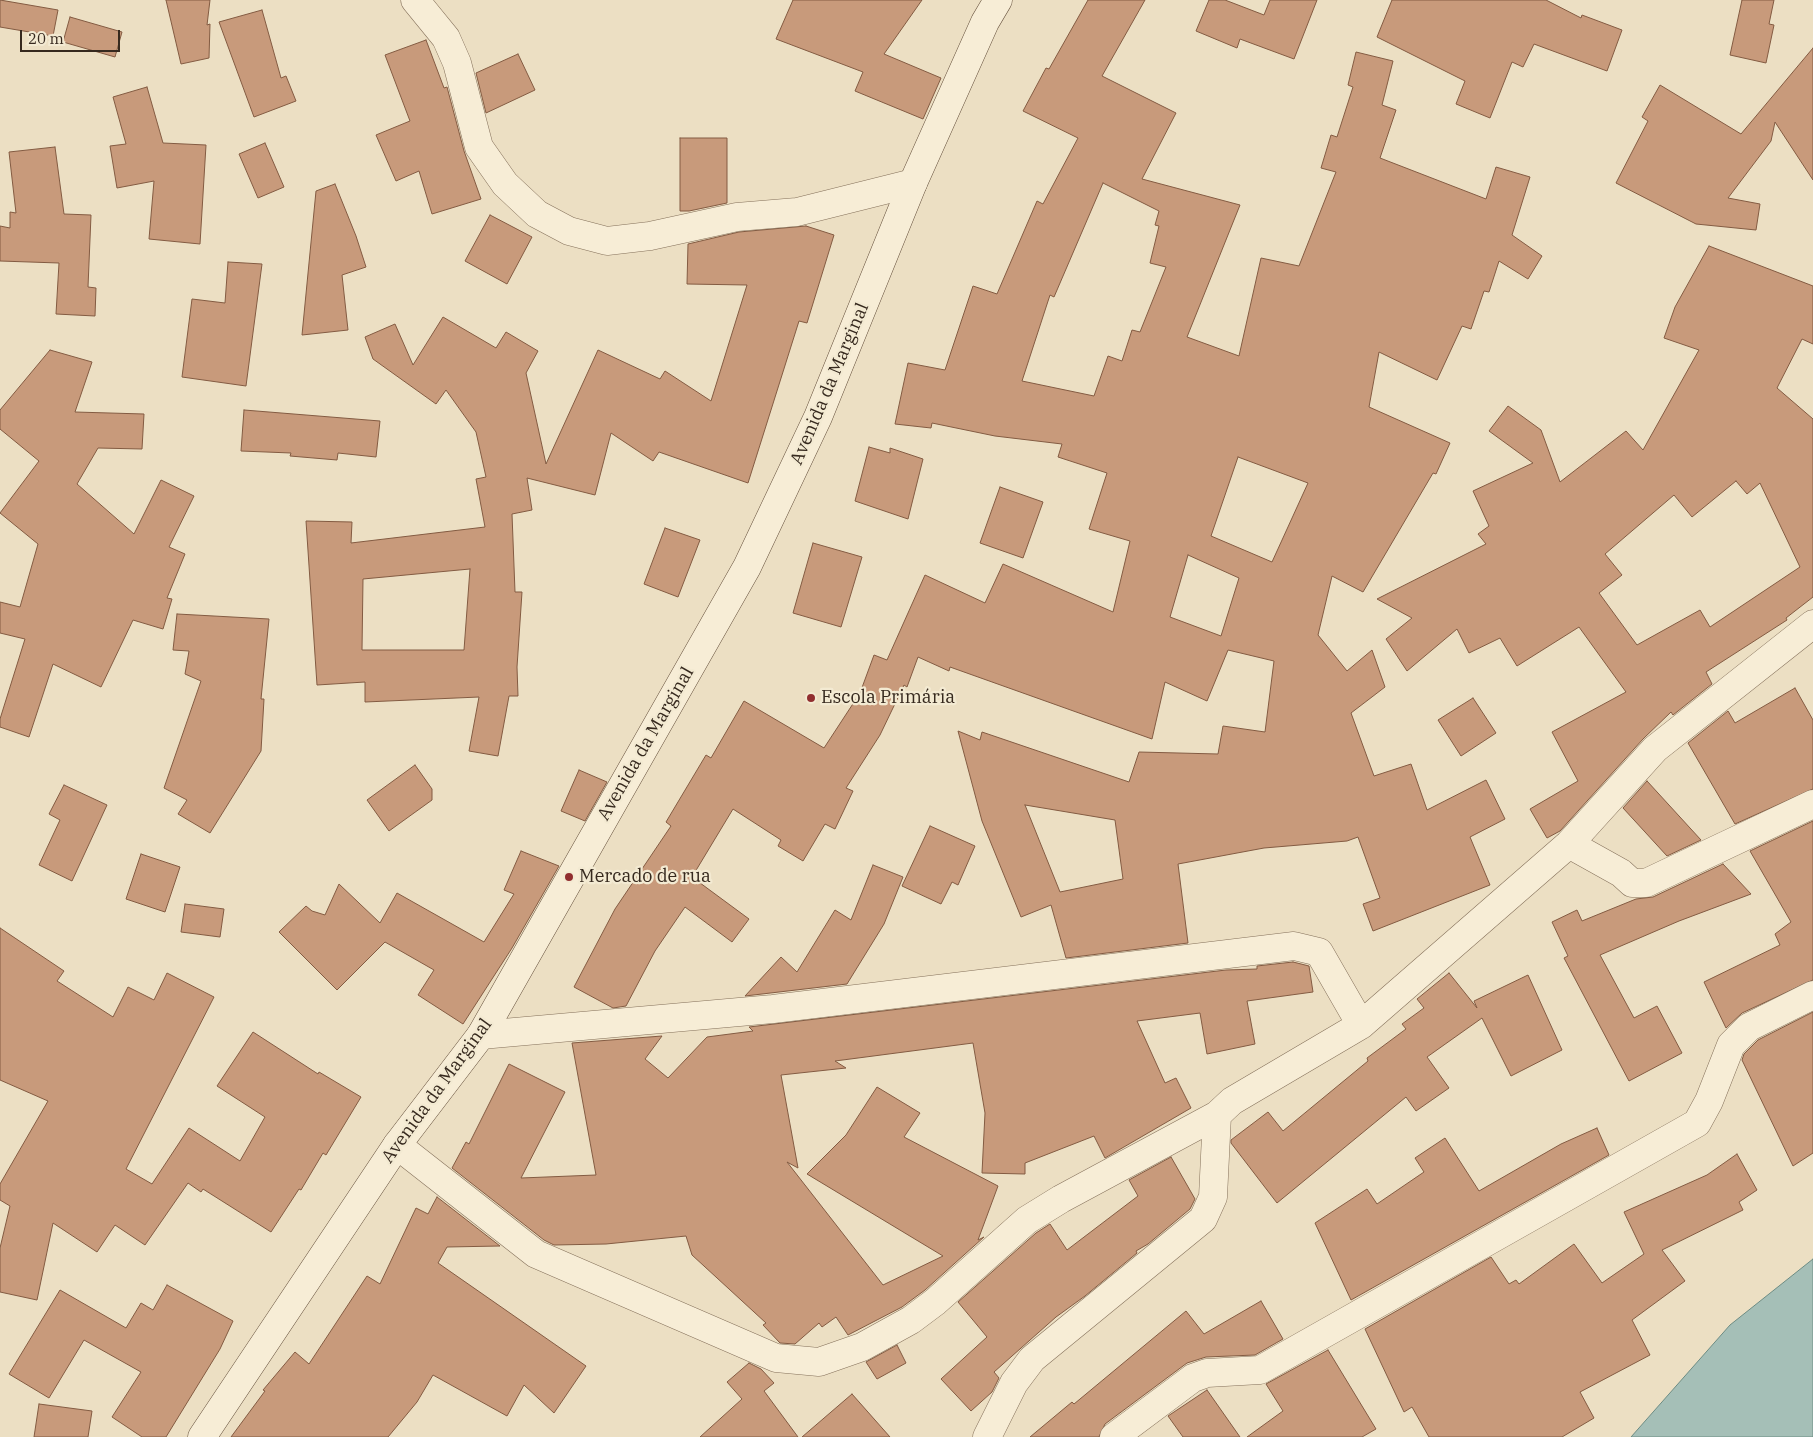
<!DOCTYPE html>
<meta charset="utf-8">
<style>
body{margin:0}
#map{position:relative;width:1813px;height:1437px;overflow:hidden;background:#ecdfc3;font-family:"IBM Plex Serif",serif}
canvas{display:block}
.scale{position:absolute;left:20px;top:30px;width:100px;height:22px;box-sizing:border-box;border:2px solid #36291e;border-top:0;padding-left:6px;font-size:15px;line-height:18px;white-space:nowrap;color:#36291e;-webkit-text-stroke:4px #f3ead2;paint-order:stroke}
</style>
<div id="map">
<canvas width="1813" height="1437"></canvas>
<div class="scale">20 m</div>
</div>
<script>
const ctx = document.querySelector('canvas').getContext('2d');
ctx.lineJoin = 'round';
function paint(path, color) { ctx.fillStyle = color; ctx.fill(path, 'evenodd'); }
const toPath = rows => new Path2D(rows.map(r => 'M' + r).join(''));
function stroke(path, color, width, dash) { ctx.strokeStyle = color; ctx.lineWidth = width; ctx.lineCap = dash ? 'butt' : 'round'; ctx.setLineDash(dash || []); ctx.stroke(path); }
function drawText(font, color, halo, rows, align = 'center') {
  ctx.font = font + ' "IBM Plex Serif",serif'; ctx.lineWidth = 4.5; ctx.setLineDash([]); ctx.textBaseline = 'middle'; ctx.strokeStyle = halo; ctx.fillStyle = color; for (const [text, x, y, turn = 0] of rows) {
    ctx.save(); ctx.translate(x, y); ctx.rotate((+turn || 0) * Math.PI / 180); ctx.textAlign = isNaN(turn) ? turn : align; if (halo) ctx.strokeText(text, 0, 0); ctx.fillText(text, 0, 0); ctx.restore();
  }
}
const water = toPath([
 [1813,1259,1813,1437,1631,1437,1730,1325,1813,1259]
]);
const building = toPath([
 [0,0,58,10,53,36,0,27,0,0],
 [166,0,210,0,207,25,210,24,209,58,181,64,166,0],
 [793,0,922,0,884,54,941,78,923,119,855,91,863,72,776,39,793,0],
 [1088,0,1145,0,1102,76,1176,113,1142,179,1240,205,1187,337,1239,356,1261,258,1299,266,1336,172,1321,168,1331,135,1337,137,1353,87,1348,85,1356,52,1393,61,1382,105,1396,110,1380,158,1486,199,1496,167,1530,177,1512,235,1542,256,1528,279,1499,261,1489,292,1484,291,1471,329,1462,326,1437,380,1379,352,1369,407,1450,443,1436,474,1433,473,1363,592,1332,576,1318,635,1347,671,1372,650,1385,687,1351,713,1374,776,1411,764,1427,810,1486,780,1505,819,1470,837,1490,885,1373,931,1363,904,1380,898,1358,837,1347,841,1264,848,1178,864,1188,943,1066,958,1051,905,1021,917,982,821,958,731,980,740,982,732,1129,782,1139,752,1218,754,1223,726,1265,732,1274,661,1228,650,1207,701,1165,682,1152,739,950,667,949,671,918,657,907,687,904,685,880,735,846,788,853,791,835,829,825,824,803,861,778,846,781,840,733,809,692,877,749,919,732,942,685,907,655,951,626,1006,613,1008,574,987,615,909,671,826,666,822,706,755,711,758,744,701,824,748,860,693,874,655,887,660,925,575,985,603,1003,564,1113,612,1130,541,1089,529,1107,473,1058,457,1062,444,995,436,932,423,931,428,895,424,908,363,945,370,973,286,997,294,1037,201,1043,204,1078,138,1023,111,1046,68,1049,69,1088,0],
 [1103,183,1159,211,1155,225,1159,226,1150,263,1166,267,1140,332,1132,330,1122,361,1108,356,1094,396,1022,381,1050,295,1054,297,1103,183],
 [1238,457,1308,483,1272,562,1211,536,1238,457],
 [1188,555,1239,578,1221,636,1170,617,1188,555],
 [1025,805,1115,820,1123,879,1060,892,1025,805],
 [1209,0,1225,0,1264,15,1270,0,1317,0,1294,59,1240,39,1237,48,1196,31,1209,0],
 [1392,0,1546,0,1581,18,1582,15,1622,30,1607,71,1534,44,1523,67,1512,62,1490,118,1456,104,1465,81,1377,37,1392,0],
 [1742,0,1774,0,1769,24,1774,25,1766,63,1730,55,1742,0],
 [262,10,281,78,286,76,296,101,254,117,219,22,262,10],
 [70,17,122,32,115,57,63,42,70,17],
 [426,40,444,88,447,87,464,151,481,199,432,214,419,171,396,181,376,135,410,121,385,55,426,40],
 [1813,48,1813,180,1775,122,1771,141,1728,198,1760,204,1756,230,1696,224,1616,183,1648,121,1642,117,1660,85,1741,134,1813,48],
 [518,54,535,90,486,113,476,73,518,54],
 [147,87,163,143,206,145,200,244,149,239,154,181,117,188,110,146,126,144,113,97,147,87],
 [680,138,727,138,727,203,689,211,680,211,680,138],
 [265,143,284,187,258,198,239,154,265,143],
 [55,147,64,214,91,215,88,287,96,288,95,316,56,314,59,263,0,261,0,226,10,228,10,212,16,213,9,152,55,147],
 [335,184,356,236,366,267,342,275,348,330,302,335,316,191,335,184],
 [490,215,532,237,507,284,465,261,490,215],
 [806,226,834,235,807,323,799,321,748,483,659,452,653,461,611,433,595,495,527,478,532,510,512,514,515,592,522,592,517,667,518,696,509,696,498,756,469,751,479,697,365,702,365,682,317,685,306,521,352,522,351,543,485,527,476,479,486,477,476,432,446,390,436,404,373,359,365,337,395,324,413,365,443,317,496,348,506,332,538,351,526,373,546,464,598,350,660,379,665,371,711,401,747,285,687,284,688,244,739,232,806,226],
 [470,569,464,650,362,650,363,579,470,569],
 [1709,246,1813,286,1813,344,1802,339,1777,388,1813,419,1813,597,1786,618,1787,620,1706,672,1712,684,1673,715,1671,712,1643,739,1560,831,1547,838,1530,809,1578,781,1552,732,1626,692,1579,627,1517,666,1500,638,1469,653,1457,629,1407,671,1386,639,1412,618,1377,599,1486,544,1478,534,1489,526,1473,491,1533,463,1489,431,1508,406,1541,430,1560,482,1626,431,1643,450,1699,350,1664,338,1675,307,1709,246],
 [1736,481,1747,494,1760,483,1800,567,1710,627,1700,610,1637,645,1599,593,1622,575,1605,554,1674,495,1692,517,1736,481],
 [228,262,262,264,246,386,182,377,192,299,225,303,228,262],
 [50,350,92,362,75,412,144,414,142,449,98,448,77,484,134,534,161,480,194,496,169,547,185,554,167,598,172,599,163,629,133,620,101,687,53,664,29,737,0,727,0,719,25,639,0,633,0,602,20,607,38,544,0,513,39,461,0,429,0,410,50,350],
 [244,410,380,421,376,457,338,453,337,460,290,456,291,453,241,451,244,410],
 [869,447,890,453,890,448,923,459,908,519,855,501,869,447],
 [1000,487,1043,502,1023,558,980,543,1000,487],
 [665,528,700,540,678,597,644,584,665,528],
 [813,543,862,557,841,627,793,613,813,543],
 [177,614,269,619,261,699,264,699,261,751,210,833,178,814,187,800,164,788,201,681,185,674,189,651,173,650,177,614],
 [1795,688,1813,720,1813,789,1735,824,1688,743,1728,711,1735,723,1795,688],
 [1473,698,1496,733,1461,756,1438,720,1473,698],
 [415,765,432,789,432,800,389,831,367,800,415,765],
 [579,770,607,782,585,821,561,811,579,770],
 [1647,781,1701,840,1667,856,1623,808,1647,781],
 [64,785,107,805,72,881,39,865,60,820,49,814,64,785],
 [1813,821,1813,980,1742,1013,1726,1028,1704,982,1780,945,1775,934,1791,922,1750,851,1813,821],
 [930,826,975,846,958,885,952,882,941,904,902,886,930,826],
 [521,851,559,866,512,948,463,1024,418,995,434,970,385,942,337,990,279,932,306,906,312,911,325,915,339,884,380,923,397,893,484,942,514,894,504,890,521,851],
 [141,854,180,867,165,912,126,899,141,854],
 [1723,864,1751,894,1679,921,1600,955,1634,1018,1657,1006,1682,1053,1629,1081,1564,958,1568,956,1552,922,1577,910,1582,921,1636,899,1653,897,1723,864],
 [873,865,903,877,884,924,847,984,745,996,781,957,797,972,835,910,851,920,873,865],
 [185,904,224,909,220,937,181,932,185,904],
 [0,928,64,971,57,981,113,1017,128,987,154,1000,167,973,214,997,126,1169,152,1184,189,1128,240,1161,265,1117,217,1086,253,1032,318,1074,319,1072,361,1097,326,1155,323,1153,301,1190,299,1189,271,1232,203,1189,201,1192,188,1183,145,1245,115,1225,97,1252,53,1223,37,1300,0,1292,0,1248,10,1206,0,1200,0,1184,48,1101,0,1080,0,928],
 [1293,962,1309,966,1313,992,1247,1001,1255,1044,1207,1054,1200,1013,1137,1021,1165,1083,1176,1078,1191,1108,1105,1158,1094,1136,1025,1163,1025,1174,982,1173,985,1113,973,1043,835,1061,846,1068,781,1075,798,1168,787,1162,883,1285,943,1256,807,1174,846,1135,877,1087,920,1113,904,1137,998,1186,978,1240,984,1237,925,1290,902,1307,848,1335,836,1317,822,1327,819,1323,795,1344,780,1343,763,1325,766,1323,692,1255,686,1236,606,1244,554,1245,544,1240,452,1168,466,1142,469,1144,509,1064,565,1092,521,1178,596,1175,572,1043,662,1036,645,1059,668,1078,707,1037,753,1031,749,1027,1226,970,1257,969,1257,966,1293,962],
 [1449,973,1477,1008,1474,1001,1528,975,1562,1050,1511,1076,1482,1018,1427,1057,1449,1088,1416,1111,1406,1097,1277,1203,1231,1143,1231,1140,1268,1112,1283,1131,1368,1061,1367,1058,1406,1029,1402,1024,1424,1008,1417,999,1449,973],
 [1813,1012,1813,1153,1793,1166,1742,1060,1744,1054,1758,1040,1813,1012],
 [1597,1128,1609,1155,1351,1300,1315,1223,1367,1189,1377,1204,1424,1172,1415,1158,1445,1138,1479,1191,1561,1144,1597,1128],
 [1737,1154,1757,1190,1739,1202,1743,1210,1662,1250,1685,1281,1632,1320,1650,1355,1580,1392,1594,1418,1562,1437,1429,1437,1412,1407,1404,1412,1365,1329,1491,1257,1509,1284,1516,1280,1519,1284,1574,1244,1602,1283,1644,1254,1624,1212,1707,1175,1737,1154],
 [1171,1157,1195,1199,1190,1209,1148,1244,1136,1251,1137,1253,1085,1296,1056,1317,994,1372,999,1378,992,1392,971,1411,941,1379,987,1337,958,1302,1036,1233,1050,1224,1067,1250,1138,1196,1129,1180,1171,1157],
 [437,1197,500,1246,447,1247,438,1263,586,1366,554,1413,524,1385,507,1416,433,1375,417,1402,388,1437,231,1437,265,1391,263,1390,295,1352,309,1364,367,1276,380,1284,416,1208,428,1214,437,1197],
 [167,1285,233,1321,220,1349,166,1437,142,1437,112,1417,141,1372,84,1340,49,1398,9,1374,60,1290,126,1328,141,1303,153,1310,167,1285],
 [1261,1301,1283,1339,1255,1355,1206,1357,1187,1363,1105,1424,1099,1437,1030,1437,1072,1402,1074,1404,1186,1311,1204,1334,1261,1301],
 [897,1345,906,1363,877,1379,866,1362,897,1345],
 [1328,1350,1376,1429,1362,1437,1247,1437,1283,1411,1266,1384,1328,1350],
 [749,1363,761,1369,774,1383,764,1391,798,1437,700,1437,742,1399,727,1382,749,1363],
 [1207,1390,1240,1437,1183,1437,1168,1416,1207,1390],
 [852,1394,890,1437,802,1437,852,1394],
 [39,1404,92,1411,88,1437,34,1437,39,1404]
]);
const street = toPath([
 [415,0,446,38,457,63,479,147,505,184,537,214,569,231,607,241,650,236,737,217,797,212,913,183],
 [1569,844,1621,873,1632,883,1646,883,1813,804],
 [481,1035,773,1009,1294,946,1319,952,1361,1025,1569,844,1655,749,1813,624],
 [397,1145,536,1254,776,1358,819,1362,862,1347,911,1320,935,1302,1027,1220,1061,1199,1217,1115],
 [987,1437,1014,1383,1032,1359,1203,1219,1213,1197,1217,1115,1232,1101,1361,1025],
 [1114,1437,1193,1378,1207,1373,1260,1370,1697,1123,1709,1101,1731,1045,1749,1027,1813,995]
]);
const secondary = toPath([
 [202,1437,397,1145,481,1035,747,567,818,417,913,183,985,22,998,0]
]);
const markers = [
 [811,698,5,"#912e2f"],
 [569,877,5,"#912e2f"]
];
const streetNames = [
 ["Avenida da Marginal",830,384,-67],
 ["Avenida da Marginal",646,744,-60],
 ["Avenida da Marginal",437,1091,-54]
];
const poiNames = [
 ["Escola Primária",821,698],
 ["Mercado de rua",579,877]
];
paint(water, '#a5bfb7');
stroke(water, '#6d8c84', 1);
paint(building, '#c89a7b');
stroke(building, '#835b42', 1);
stroke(street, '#85715b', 29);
stroke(secondary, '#67523e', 29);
stroke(street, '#f7edd6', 28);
stroke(secondary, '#f7edd6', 28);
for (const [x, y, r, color] of markers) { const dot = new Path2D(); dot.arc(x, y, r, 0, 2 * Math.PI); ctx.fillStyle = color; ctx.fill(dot); stroke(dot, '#f3ead2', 2); }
drawText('18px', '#36291e', '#f3ead2', streetNames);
drawText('18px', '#36291e', '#f3ead2', poiNames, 'left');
</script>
